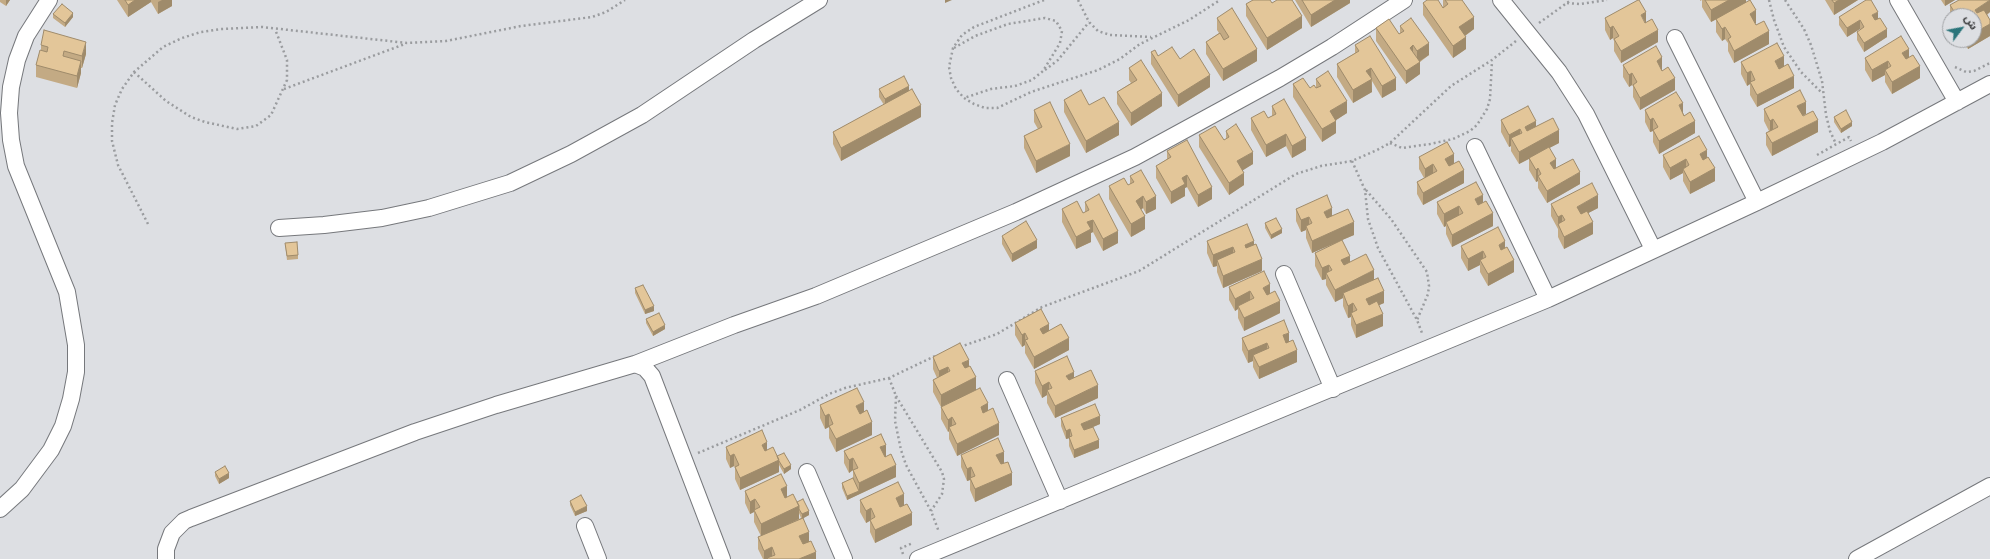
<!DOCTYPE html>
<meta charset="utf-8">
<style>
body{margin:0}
#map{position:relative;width:1990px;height:559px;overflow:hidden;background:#dddfe3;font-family:Lato,"Noto Sans Arabic",sans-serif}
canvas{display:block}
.north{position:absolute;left:1942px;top:8px;width:40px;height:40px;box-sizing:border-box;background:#dddfe3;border:1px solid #9c9ea1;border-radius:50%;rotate:58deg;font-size:11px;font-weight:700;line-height:16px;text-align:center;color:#3b3c3d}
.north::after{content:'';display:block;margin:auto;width:14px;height:18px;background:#2b757b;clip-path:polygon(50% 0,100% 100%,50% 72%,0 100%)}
</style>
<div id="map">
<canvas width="1990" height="559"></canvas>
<div class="north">ش</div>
</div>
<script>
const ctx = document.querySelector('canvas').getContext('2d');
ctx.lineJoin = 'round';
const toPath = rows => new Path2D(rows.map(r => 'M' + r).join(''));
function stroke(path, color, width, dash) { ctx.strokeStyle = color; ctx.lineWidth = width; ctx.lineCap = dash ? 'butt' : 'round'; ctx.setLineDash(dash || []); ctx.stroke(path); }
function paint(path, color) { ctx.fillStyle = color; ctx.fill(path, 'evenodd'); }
const path = toPath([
 [1044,0,974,27,962,35,953,48,949,67,951,78,956,89,964,98,974,104,985,108,997,108,1031,92,1098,70,1120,59,1140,44,1189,20,1220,0],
 [1078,0,1089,22,1098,31,1110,35,1151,37],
 [1769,0,1774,20,1784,47,1801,72,1822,93],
 [1785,0,1804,29,1811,45,1822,81,1826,115,1830,131,1836,144],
 [1567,3,1580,4,1607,0],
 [1539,23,1571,0],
 [954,48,975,36,1008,24,1045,18,1056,21,1062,31,1060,43,1043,71,1032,80,1015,86,991,89,964,98],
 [1955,67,1966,72,1974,71,1990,63],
 [1045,70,1058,60,1089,22],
 [134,72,166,101,191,117,205,122,237,129,256,126,271,115,287,80,287,60,275,29],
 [284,89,405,44],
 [1390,143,1402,148,1430,144,1453,139,1470,131,1477,125,1487,109,1490,99,1492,61],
 [1817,155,1849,137,1851,141],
 [1352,161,1365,190,1368,219,1378,248,1417,320,1422,333],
 [1366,190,1391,219,1427,272,1429,286,1428,294,1417,320],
 [148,224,118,165,112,141,112,123,115,105,122,89,134,72,163,47,182,38,201,32,221,29,262,27,407,43,446,41,521,26,592,17,606,12,625,0],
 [960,347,997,334,1042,307,1139,271,1296,174,1321,166,1352,161,1377,150,1390,143,1451,86,1492,60,1516,41],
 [889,378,896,396,895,421,901,450,906,465,931,511,939,532],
 [896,396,942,472,944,479,942,494,931,511],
 [698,453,800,410,829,394,845,388,889,378,935,356],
 [903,554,901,548,913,543]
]);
const minor = toPath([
 [1501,0,1559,72,1586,114,1653,249],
 [1898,0,1957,102],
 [1675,38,1757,202],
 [1475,147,1548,299],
 [279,228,324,225,382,218,429,208,510,183,571,154,642,115,754,40,819,0],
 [1284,274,1333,389],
 [635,364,734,325,816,296,1016,212,1135,157,1280,78,1332,47,1404,0],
 [1007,380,1060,501],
 [807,472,844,559],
 [0,509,22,489,51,450,63,426,71,399,76,372,76,345,67,292,16,166,11,140,9,113,11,87,17,60,26,36,49,0],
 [585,526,598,559],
 [166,559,166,549,172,533,184,521,191,518,415,432,496,405,635,364,645,368,652,376,722,559],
 [918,559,1548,299,1757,202,1882,142,1990,84],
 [1857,559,1990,486]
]);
const wall = toPath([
 [0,0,10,0,6,6,0,2],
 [117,0,172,0,172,6,158,14,151,2,128,17],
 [1295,0,1350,0,1350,3,1311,27],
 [1443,0,1462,0,1474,29,1465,36,1466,49,1453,58,1423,15,1423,3,1443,7],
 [1700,0,1746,0,1746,2,1756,23,1755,23,1769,44,1734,63,1728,51,1728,43,1725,39,1722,41,1716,32,1716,19,1725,15,1711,22,1702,7,1702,0,1700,1],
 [1825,0,1858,0,1834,15],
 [1941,0,1955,0,1945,6],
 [1272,3,1302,28,1267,50,1246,16,1246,4],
 [1950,5,1990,12,1987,15,1990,20,1990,36,1968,49,1962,40,1974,40,1974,16,1950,16],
 [53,14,73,17,65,27,53,18],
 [1839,17,1878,19,1887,37,1864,52,1857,40,1857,32,1860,30,1860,29,1847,37,1839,25],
 [1217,18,1257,61,1223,81,1206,54,1206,42,1219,33,1217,30],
 [1605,18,1646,22,1658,42,1621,63,1614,51,1614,41,1613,38,1610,40,1605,30],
 [1400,26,1429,55,1420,62,1420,74,1406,84,1376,41,1376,28,1399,34,1400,33],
 [41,45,86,54,82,68,81,68,81,73,77,88,36,77,36,65,41,50],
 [1355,45,1396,90,1382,98,1372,81,1372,92,1353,103,1337,77,1337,64,1355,53],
 [1151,52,1158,56,1180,59,1210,87,1178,107,1151,64],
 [1865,58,1909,58,1920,78,1892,94,1885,82,1885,75,1872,82,1865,70],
 [1741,62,1784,66,1794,88,1757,107,1750,95,1750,84,1747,86,1741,74],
 [1623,65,1662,70,1675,90,1640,110,1633,97,1633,86,1632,85,1629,87,1623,77],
 [1129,68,1162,106,1131,126,1117,104,1117,92,1131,83,1129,80],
 [1316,79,1347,113,1336,120,1336,133,1322,142,1293,97,1293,84,1310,88,1316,88],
 [879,89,909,91,921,117,841,161,833,144,833,132,884,105,879,97],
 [1064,100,1089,105,1119,135,1086,153,1064,112],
 [1272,106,1306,150,1292,158,1286,146,1266,157,1251,130,1251,118,1268,118,1272,116],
 [1764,109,1806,114,1802,116,1818,132,1772,156,1766,145,1766,133,1769,131,1764,121],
 [1034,110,1070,156,1036,173,1024,148,1024,136,1038,129,1034,122],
 [1645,110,1683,113,1695,133,1659,154,1653,142,1653,131,1650,132,1645,122],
 [1834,117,1852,126,1841,133,1834,122],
 [1501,120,1536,126,1559,143,1549,148,1556,168,1580,184,1547,203,1538,188,1538,181,1536,182,1529,170,1529,159,1519,164,1511,151,1511,146,1509,147,1501,132],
 [1226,131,1253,164,1242,170,1244,185,1229,195,1199,147,1199,135,1224,140,1226,139],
 [1167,151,1212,199,1198,207,1187,187,1185,188,1185,196,1171,204,1156,178,1156,166,1167,159],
 [1663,155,1707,158,1715,181,1690,194,1683,181,1683,173,1670,180,1663,167],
 [1419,157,1454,163,1464,183,1423,205,1417,194,1417,182,1424,178,1419,169],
 [1130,176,1156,209,1146,214,1143,208,1141,210,1145,229,1131,237,1109,199,1109,186,1128,185,1130,184],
 [1085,202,1118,243,1103,251,1093,232,1091,233,1091,242,1076,249,1062,222,1062,209,1083,213,1085,212],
 [1437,202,1483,203,1493,226,1452,247,1446,234,1446,226,1444,227,1437,214],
 [1551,204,1598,208,1588,213,1593,234,1564,249,1558,237,1558,229,1551,216],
 [1296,209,1332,216,1354,235,1342,240,1350,262,1374,280,1384,303,1379,305,1383,326,1356,338,1351,325,1351,317,1348,318,1343,306,1343,298,1335,302,1326,285,1326,279,1322,280,1315,266,1315,253,1334,243,1312,253,1306,238,1306,230,1301,232,1296,221],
 [1265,223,1282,233,1271,239,1265,228],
 [1002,236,1037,248,1012,262,1002,244],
 [1207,241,1254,244,1262,271,1223,288,1217,272,1217,266,1213,267,1207,253],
 [285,243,298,255,298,259,287,260],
 [1461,246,1505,248,1514,272,1488,286,1480,272,1480,265,1468,271,1461,258],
 [1229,287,1270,293,1280,313,1244,331,1238,318,1238,309,1235,311,1229,300],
 [635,288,654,311,645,314,635,293],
 [646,319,665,329,653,336,646,323],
 [1015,323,1049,330,1069,350,1034,369,1025,353,1025,345,1022,347,1015,335],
 [1242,338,1289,341,1297,362,1259,379,1253,367,1253,361,1248,363,1242,350],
 [933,357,969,366,976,390,988,411,999,435,957,456,949,439,949,431,948,432,941,419,941,407,933,392,933,380,937,378,933,369],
 [1035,371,1074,378,1098,398,1055,418,1047,403,1047,395,1042,398,1035,383],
 [820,405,864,412,872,435,836,452,829,438,829,427,825,429,820,418],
 [1061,418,1100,424,1093,427,1099,448,1074,458,1069,446,1069,438,1066,439,1061,426],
 [726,447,767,450,777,456,791,469,784,474,779,465,779,472,740,490,735,479,735,468,734,466,730,468,726,459],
 [844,451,886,457,896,477,847,500,842,488,842,483,853,478,853,470,849,473,844,463],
 [961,455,1004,463,1012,485,975,502,970,490,970,480,967,481,961,467],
 [215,472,229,478,219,484,215,476],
 [745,491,787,497,797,502,809,515,803,518,809,542,816,559,763,559,758,549,758,537,761,536,754,522,754,512,750,514,745,503],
 [799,513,801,518,782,527,799,519],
 [860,500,904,506,912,525,875,543,870,532,870,521,866,523,860,512],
 [570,501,587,511,575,516,570,505]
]);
const shadedWall = toPath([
 [6,0,10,0,6,6],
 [135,0,151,0,151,2,128,17,128,5],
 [162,0,172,0,172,6,158,14,158,2],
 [945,0,952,0,945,3],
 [1335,0,1350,0,1350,3,1311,27,1311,15],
 [1729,0,1746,0,1746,3,1711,22,1711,10],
 [1839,0,1858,0,1834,15,1834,3],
 [1945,0,1955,0,1945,6],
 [1990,0,1990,12,1975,22,1975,10],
 [1756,10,1756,23,1750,26,1750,14],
 [1646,12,1646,24,1641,15],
 [1878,12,1878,20,1872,24,1872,15],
 [73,13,73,17,65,27,65,23],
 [1302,16,1302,28,1267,50,1267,38],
 [1474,17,1474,29,1459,40,1459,27],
 [1860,20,1860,29,1847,37,1847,28],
 [1990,24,1990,36,1968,49,1968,40,1974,40,1974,33],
 [1613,26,1613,38,1610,40,1610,28],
 [1725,27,1725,39,1722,41,1722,29],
 [1887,29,1887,37,1864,52,1864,43],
 [1658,30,1658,42,1621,63,1621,51],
 [1769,31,1769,44,1734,63,1734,51],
 [1466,37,1466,49,1453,58,1453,46],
 [86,42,86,54,82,68,82,56],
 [1429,43,1429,55,1417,63,1417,51],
 [1413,45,1413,58,1410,48],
 [1257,49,1257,61,1223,81,1223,69],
 [1909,49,1909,61,1902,65,1902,53],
 [1784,56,1784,68,1775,73,1775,61],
 [1662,57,1662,70,1657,73,1657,61],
 [81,61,81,73,77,88,77,76],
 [1888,61,1888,73,1885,70,1885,75,1872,82,1872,70],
 [1420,62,1420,74,1406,84,1406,71],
 [1920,66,1920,78,1892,94,1892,82],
 [1371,68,1372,92,1353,103,1353,90,1366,71],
 [1751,71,1751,83,1750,82,1750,84,1747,86,1747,73],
 [1632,73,1632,85,1629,87,1629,75],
 [1210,75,1210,87,1178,107,1178,95],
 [1794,76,1794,88,1757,107,1757,95],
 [1396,78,1396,90,1382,98,1382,86],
 [1675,78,1675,90,1640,110,1640,98],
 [909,86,909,95,885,107,885,99],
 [1162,93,1162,106,1131,126,1131,113],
 [1347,101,1347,113,1330,124,1330,111],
 [1806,102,1806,114,1797,118,1797,106],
 [1683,103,1683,115,1679,105],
 [921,105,921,117,841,161,841,148],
 [1653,118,1653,131,1650,132,1650,120],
 [1773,119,1773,131,1770,133,1770,121],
 [1818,120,1818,132,1772,156,1772,143],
 [1336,121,1336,133,1322,142,1322,129],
 [1536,121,1536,134,1525,139,1525,127],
 [1695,121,1695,133,1659,154,1659,141],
 [1119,122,1119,135,1086,153,1086,141],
 [1852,122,1852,126,1841,133,1841,129],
 [1520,129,1520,141,1511,138,1511,146,1509,147,1509,135],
 [1559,130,1559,143,1519,164,1519,152],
 [1286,134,1286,146,1266,157,1266,145],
 [1306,138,1306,150,1292,158,1292,146],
 [1070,144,1070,156,1036,173,1036,161],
 [1707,150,1707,162,1700,166,1700,154],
 [1253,152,1253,164,1237,174,1237,161],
 [1454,154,1454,166,1445,171,1445,159],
 [1556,159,1556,171,1550,175,1550,163],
 [1686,159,1686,172,1683,169,1683,173,1670,180,1670,168],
 [1433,164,1433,177,1425,181,1425,169],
 [1538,168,1538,181,1536,182,1536,170],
 [1715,168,1715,181,1690,194,1690,182],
 [1464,170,1464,183,1423,205,1423,193],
 [1580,172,1580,184,1547,203,1547,191],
 [1244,173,1244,185,1229,195,1229,183],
 [1187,175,1187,187,1185,188,1185,196,1171,204,1171,192,1182,178],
 [1212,187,1212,199,1198,207,1198,195],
 [1483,195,1483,207,1475,212,1475,199],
 [1598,195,1598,208,1577,219,1577,207],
 [1143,196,1143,208,1136,213,1136,201],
 [1156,196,1156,209,1146,214,1146,202],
 [1459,206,1459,218,1446,222,1446,226,1444,227,1444,214],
 [1332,208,1332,220,1324,224,1324,212],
 [1493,213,1493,226,1452,247,1452,235],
 [1562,215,1562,227,1558,225,1558,217],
 [1145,216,1145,229,1131,237,1131,224],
 [1309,217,1309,229,1306,226,1306,230,1301,232,1301,220],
 [1093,220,1093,232,1091,233,1091,242,1076,249,1076,237,1087,222],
 [1354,222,1354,235,1312,253,1312,241],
 [1593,222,1593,234,1564,249,1564,237],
 [1282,229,1282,233,1271,239,1271,235],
 [1118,231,1118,243,1103,251,1103,239],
 [1037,240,1037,248,1012,262,1012,254],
 [1254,241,1254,254,1245,257,1245,245],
 [1505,241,1505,254,1499,257,1499,245],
 [1233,247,1233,259,1217,260,1217,266,1213,267,1213,255],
 [1483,251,1483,263,1480,260,1480,265,1468,271,1468,259],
 [1350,256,1350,268,1341,272,1341,260],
 [1262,259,1262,271,1223,288,1223,276],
 [1514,260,1514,272,1488,286,1488,274],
 [1329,265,1329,277,1326,273,1326,279,1322,280,1322,268],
 [1374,270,1374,282,1343,293,1343,298,1335,302,1335,290],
 [1270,284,1270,297,1263,300,1263,288],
 [1250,291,1250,303,1238,306,1238,309,1235,311,1235,299],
 [1384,291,1384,303,1366,311,1366,299],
 [1280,301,1280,313,1244,331,1244,318],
 [1353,303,1353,315,1351,313,1351,317,1348,318,1348,306],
 [654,306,654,311,645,314,645,310],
 [1383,314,1383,326,1356,338,1356,325],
 [1049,324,1049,336,1040,341,1040,329],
 [665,325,665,329,653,336,653,332],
 [1025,333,1025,345,1022,347,1022,335],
 [1289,333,1289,345,1283,348,1283,335],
 [1069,338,1069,350,1034,369,1034,357],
 [1267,343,1267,355,1253,355,1253,361,1248,363,1248,351],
 [1297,350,1297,362,1259,379,1259,367],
 [969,360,969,372,962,375,962,363],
 [948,367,948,379,939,383,939,371],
 [1074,372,1074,384,1066,388,1066,376],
 [976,377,976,390,941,407,941,395],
 [1049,382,1049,394,1047,390,1047,395,1042,398,1042,386],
 [1098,385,1098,398,1055,418,1055,406],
 [864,402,864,414,856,418,856,406],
 [988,403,988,416,981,419,981,407],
 [829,414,829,427,825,429,825,416],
 [1100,416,1100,424,1081,432,1081,424],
 [952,417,952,430,949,427,949,431,948,432,948,420],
 [872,422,872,435,836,452,836,439],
 [999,423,999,435,957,456,957,444],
 [1070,429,1070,438,1066,439,1066,431],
 [1099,440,1099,448,1074,458,1074,450],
 [767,442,767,454,762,457,762,445],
 [886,445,886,457,880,460,880,447],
 [1004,452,1004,464,996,467,996,455],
 [734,454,734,466,730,468,730,456],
 [853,458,853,470,849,473,849,460],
 [779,460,779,472,740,490,740,478],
 [791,465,791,469,784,474,784,469],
 [896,465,896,477,847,500,847,496,859,491,859,483],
 [971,467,971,480,970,478,970,480,967,481,967,469],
 [229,473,229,478,219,484,219,479],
 [1012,473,1012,485,975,502,975,489],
 [787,486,787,498,781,501,781,489],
 [904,494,904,507,896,511,896,498],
 [755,499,755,511,754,510,754,512,750,514,750,502],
 [587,506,587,511,575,516,575,512],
 [799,506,799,519,761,537,761,524],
 [871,508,871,520,866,523,866,511],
 [809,511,809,515,802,519,802,514],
 [912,513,912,525,875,543,875,530],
 [809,532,809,544,799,548,799,536],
 [772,547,772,559,767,558,767,559,764,559,764,551],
 [816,552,816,559,799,559]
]);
const building = toPath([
 [125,0,135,0,128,5,125,0],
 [1253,0,1270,0,1272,3,1277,0,1292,0,1302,16,1267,38,1246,4,1253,0],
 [1302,0,1335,0,1311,15,1302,0],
 [1427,0,1438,0,1443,8,1448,4,1445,0,1462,0,1474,17,1459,27,1466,37,1453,46,1423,3,1427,0],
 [1638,0,1639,0,1646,12,1641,15,1645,23,1652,19,1658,30,1621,51,1614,39,1619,36,1613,26,1610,28,1605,18,1638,0],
 [1705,0,1729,0,1711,10,1705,0],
 [1750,0,1756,10,1750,14,1756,25,1764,21,1769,31,1734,51,1728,39,1731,37,1725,27,1722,29,1716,19,1750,0],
 [1832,0,1839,0,1834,3,1832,0],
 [1866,0,1871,0,1878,12,1872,15,1875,20,1880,18,1887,29,1864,43,1857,32,1864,27,1860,20,1847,28,1839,17,1866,0],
 [1959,0,1990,0,1975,10,1977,13,1984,10,1990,20,1990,24,1974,33,1974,16,1957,16,1950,5,1959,0],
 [62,4,73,13,65,23,53,14,62,4],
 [1232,8,1257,49,1223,69,1206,42,1220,33,1224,40,1229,37,1217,18,1232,8],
 [1411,18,1429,43,1417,51,1413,45,1410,48,1420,62,1406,71,1376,28,1389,19,1399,34,1404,31,1400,26,1411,18],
 [44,30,86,42,82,56,64,51,63,56,81,61,77,76,36,65,40,50,47,52,48,47,41,45,44,30],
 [1370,36,1396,78,1382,86,1371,68,1366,71,1372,79,1353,90,1337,64,1359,51,1355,45,1370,36],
 [1901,36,1909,49,1902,53,1906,59,1913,55,1920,66,1892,82,1885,70,1891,66,1888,61,1872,70,1865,58,1901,36],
 [1777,43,1784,56,1775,61,1779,69,1788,64,1794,76,1757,95,1750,82,1755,80,1751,71,1747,73,1741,62,1777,43],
 [1656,46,1662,57,1657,61,1662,71,1668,67,1675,78,1640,98,1633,85,1637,82,1632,73,1629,75,1623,65,1656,46],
 [1172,47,1180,59,1194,49,1210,75,1178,95,1151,52,1155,50,1158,56,1172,47],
 [1141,60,1162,93,1131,113,1117,92,1137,80,1129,68,1141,60],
 [1328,71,1347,101,1330,111,1336,121,1322,129,1293,84,1303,78,1310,88,1314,85,1316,88,1321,86,1316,79,1328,71],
 [904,76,909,86,885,99,879,89,904,76],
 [912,89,921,105,841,148,833,132,912,89],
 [1081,90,1089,105,1104,97,1119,122,1086,141,1064,100,1081,90],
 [1800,90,1806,102,1797,106,1803,116,1813,111,1818,120,1772,143,1766,133,1778,127,1773,119,1770,121,1764,109,1800,90],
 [1676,92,1683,103,1679,105,1684,116,1690,112,1695,121,1659,141,1653,130,1658,127,1653,118,1650,120,1645,110,1676,92],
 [1284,99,1306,138,1292,146,1286,134,1266,145,1251,118,1264,111,1268,118,1276,114,1272,106,1284,99],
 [1050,102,1070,144,1036,161,1024,136,1042,127,1034,110,1050,102],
 [1528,106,1536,121,1525,127,1527,131,1553,118,1559,130,1519,152,1511,138,1522,133,1520,129,1509,135,1501,120,1528,106],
 [1846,110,1852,122,1841,129,1834,117,1846,110],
 [1236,124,1253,152,1237,161,1244,173,1229,183,1199,135,1215,126,1224,140,1229,137,1226,131,1236,124],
 [1699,136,1707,150,1700,154,1703,160,1708,157,1715,168,1690,182,1683,169,1689,165,1686,159,1670,168,1663,155,1699,136],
 [1187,140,1212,187,1198,195,1187,175,1182,178,1185,184,1171,192,1156,166,1171,157,1167,151,1187,140],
 [1447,142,1454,154,1445,159,1449,166,1459,161,1464,170,1423,193,1417,182,1437,171,1433,164,1425,169,1419,157,1447,142],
 [1549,147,1556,159,1550,163,1554,169,1573,159,1580,172,1547,191,1538,176,1541,174,1538,168,1536,170,1529,158,1549,147],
 [1141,170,1156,196,1146,202,1143,196,1136,201,1145,216,1131,224,1109,186,1124,178,1128,185,1134,182,1130,176,1141,170],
 [1476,182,1483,195,1475,199,1478,205,1486,201,1493,213,1452,235,1446,222,1463,213,1459,206,1444,214,1437,202,1476,182],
 [1592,183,1598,195,1577,207,1581,214,1587,211,1593,222,1564,237,1558,224,1565,220,1562,215,1558,217,1551,204,1592,183],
 [1099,194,1118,231,1103,239,1093,220,1087,222,1091,229,1076,237,1062,209,1077,201,1083,213,1089,210,1085,202,1099,194],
 [1327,195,1332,208,1324,212,1327,218,1348,209,1354,222,1312,241,1306,226,1312,223,1309,217,1301,220,1296,209,1327,195],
 [1276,218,1282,229,1271,235,1265,223,1276,218],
 [1026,221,1037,240,1012,254,1002,236,1026,221],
 [1247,224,1254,241,1245,245,1246,248,1256,244,1262,259,1223,276,1217,260,1235,252,1233,247,1213,255,1207,241,1247,224],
 [1498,227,1505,241,1499,245,1501,250,1507,247,1514,260,1488,274,1480,260,1486,257,1483,251,1468,259,1461,246,1498,227],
 [1342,240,1350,256,1341,260,1344,265,1366,254,1374,270,1335,290,1326,273,1332,270,1329,265,1322,268,1315,253,1342,240],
 [297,242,298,255,287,256,285,243,297,242],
 [1264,271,1270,284,1263,288,1267,295,1275,291,1280,301,1244,318,1238,306,1254,298,1250,291,1235,299,1229,287,1264,271],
 [1378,278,1384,291,1366,299,1369,305,1377,301,1383,314,1356,325,1351,313,1357,310,1353,303,1348,306,1343,293,1378,278],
 [643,285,654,306,645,310,635,288,643,285],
 [1041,309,1049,324,1040,329,1043,334,1061,324,1069,338,1034,357,1025,340,1028,339,1025,333,1022,335,1015,323,1041,309],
 [659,313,665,325,653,332,646,319,659,313],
 [1284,320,1289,333,1283,335,1286,343,1293,340,1297,350,1259,367,1253,355,1269,348,1267,343,1248,351,1242,338,1284,320],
 [960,343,969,360,962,363,965,368,970,366,976,377,941,395,933,380,950,371,948,367,939,371,933,357,960,343],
 [1067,356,1074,372,1066,376,1069,380,1091,370,1098,385,1055,406,1047,390,1052,388,1049,382,1042,386,1035,371,1067,356],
 [857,388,864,402,856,406,860,414,867,410,872,422,836,439,829,426,833,424,829,414,825,416,820,405,857,388],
 [980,388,988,403,981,407,983,413,993,408,999,423,957,444,949,427,956,424,952,417,948,420,941,407,980,388],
 [1095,404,1100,416,1081,424,1084,430,1093,427,1099,440,1074,450,1069,437,1072,436,1070,429,1066,431,1061,418,1095,404],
 [762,430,767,442,762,445,765,451,773,447,779,460,740,478,735,467,739,465,734,454,730,456,726,447,762,430],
 [881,434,886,445,880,447,885,457,891,454,896,465,859,483,853,470,858,468,853,458,849,460,844,451,881,434],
 [998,438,1004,452,996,455,1001,464,1008,462,1012,473,975,489,970,478,975,476,971,467,967,469,961,455,998,438],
 [784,453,791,465,784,469,779,461,777,456,784,453],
 [225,466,229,473,219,479,215,472,225,466],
 [781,474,787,486,781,489,785,498,793,494,799,506,761,524,754,510,760,507,755,499,750,502,745,491,781,474],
 [853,478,859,491,847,496,842,483,853,478],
 [898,482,904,494,896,498,900,507,907,504,912,513,875,530,870,520,875,517,871,508,866,511,860,500,898,482],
 [581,495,587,506,575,512,570,501,581,495],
 [803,499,809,511,802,514,799,509,799,506,797,502,803,499],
 [803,518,809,532,799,536,803,544,811,541,816,552,799,559,768,559,767,558,775,555,772,547,764,551,758,537,803,518]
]);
stroke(minor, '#76787c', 18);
stroke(path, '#9a9c9f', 2.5, [2, 3]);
stroke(minor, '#fff', 16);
paint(wall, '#c3aa84');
paint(shadedWall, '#9f8b6b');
paint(building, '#e3c699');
stroke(building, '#9f8b6b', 1);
</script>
